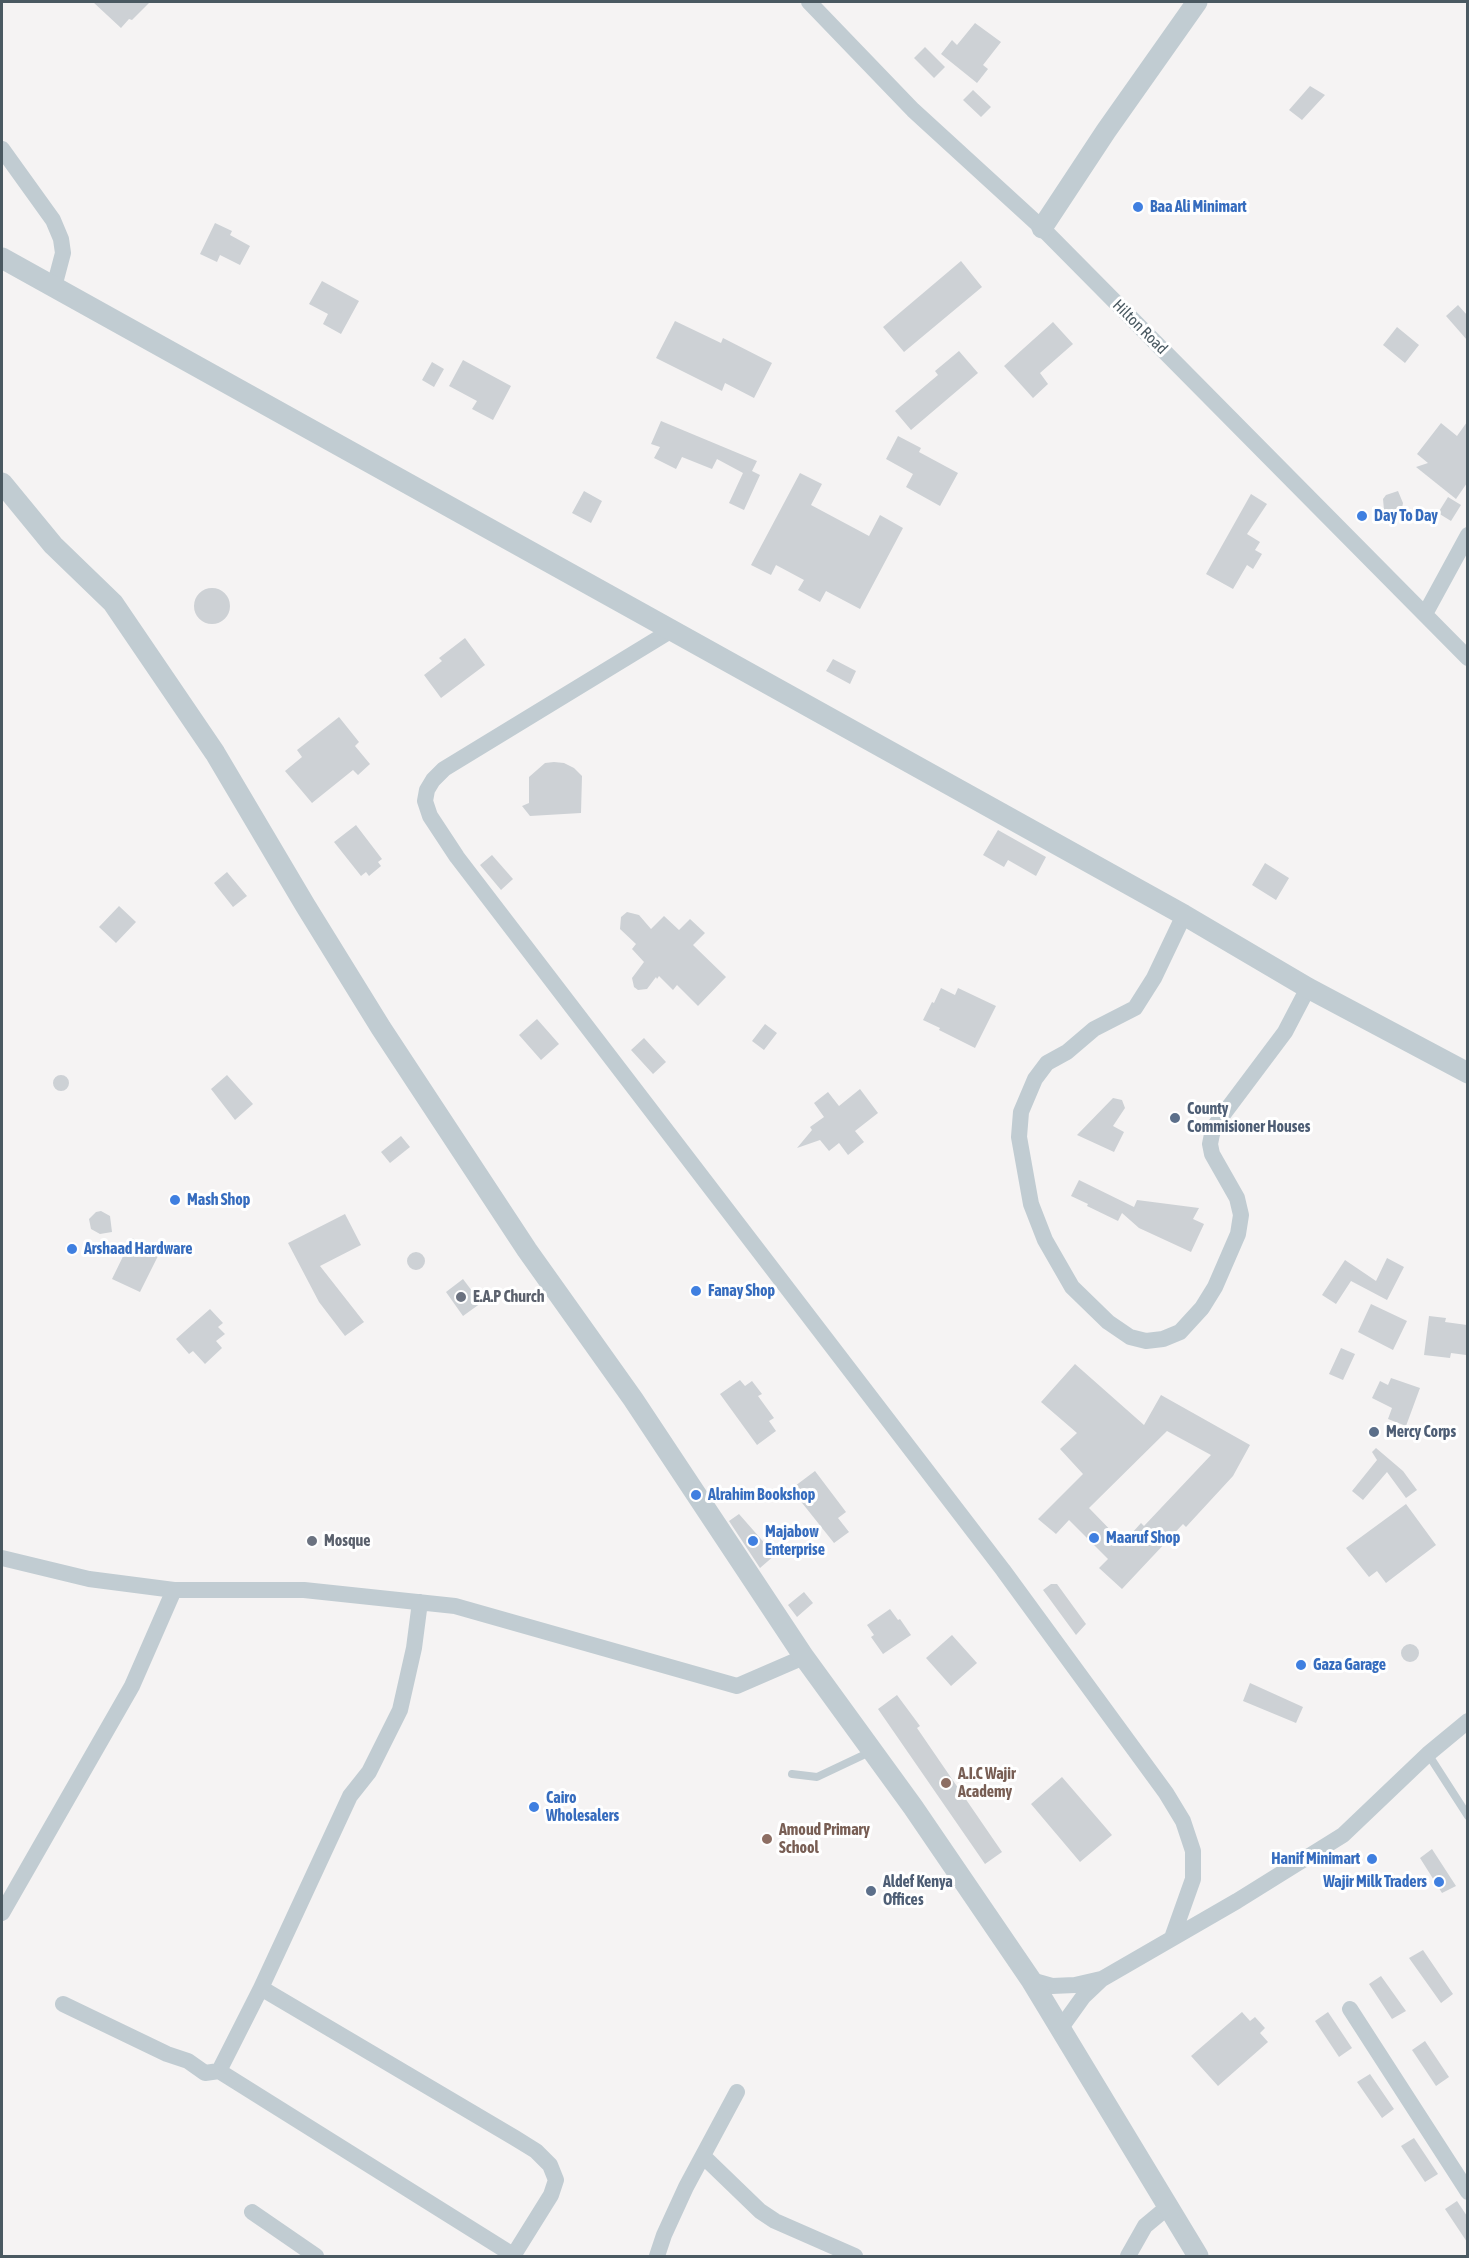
<!DOCTYPE html>
<style>
body{margin:0}
#map{position:relative;width:1469px;height:2258px;overflow:hidden;background:#f5f3f3;font-family:"Asap Condensed",sans-serif}
canvas{display:block}
.frame{position:absolute;inset:0;border:3px solid #4a5961;pointer-events:none}
</style>
<div id="map">
<canvas width="1469" height="2258"></canvas>
<div class="frame"></div>
</div>
<script>
const ctx = document.querySelector('canvas').getContext('2d');
ctx.lineJoin = 'round';
function paint(path, color) { ctx.fillStyle = color; ctx.fill(path, 'evenodd'); }
const toPath = rows => new Path2D(rows.map(r => 'M' + r).join(''));
function stroke(path, color, width, dash) { ctx.strokeStyle = color; ctx.lineWidth = width; ctx.lineCap = dash ? 'butt' : 'round'; ctx.setLineDash(dash || []); ctx.stroke(path); }
function drawText(font, color, halo, rows, align = 'center') {
  ctx.font = font + ' "Asap Condensed",sans-serif'; ctx.lineWidth = 6; ctx.setLineDash([]); ctx.textBaseline = 'middle'; ctx.strokeStyle = halo; ctx.fillStyle = color; for (const [text, x, y, turn = 0] of rows) {
    ctx.save(); ctx.translate(x, y); ctx.rotate((+turn || 0) * Math.PI / 180); ctx.textAlign = isNaN(turn) ? turn : align; if (halo) ctx.strokeText(text, 0, 0); ctx.fillText(text, 0, 0); ctx.restore();
  }
}
const building = toPath([
 [93,2,150,2,132,20,129,19,121,28],
 [975,23,1001,42,983,65,988,69,977,83,941,54,952,40,957,45],
 [925,47,945,67,934,78,914,58],
 [1310,86,1325,95,1302,120,1289,110],
 [973,90,991,107,981,117,963,100],
 [215,223,232,231,230,235,250,246,240,265,220,255,217,262,200,254],
 [961,261,982,287,904,352,883,327],
 [322,281,359,301,341,334,323,324,328,314,309,304],
 [1458,305,1467,315,1467,340,1446,316],
 [675,321,721,343,723,338,772,363,754,398,725,383,722,391,656,358],
 [1053,322,1073,344,1040,373,1048,384,1033,398,1004,366],
 [1397,327,1419,345,1405,363,1383,345],
 [959,351,978,373,911,430,895,411,938,375,935,371],
 [463,360,511,386,493,420,472,409,477,401,449,386],
 [432,362,444,369,434,387,422,380],
 [661,421,757,461,752,471,760,475,744,510,729,503,743,473,717,459,712,469,682,457,676,469,654,458,660,447,651,444],
 [1467,422,1467,483,1456,499,1416,467,1428,463,1417,454,1441,423,1457,436],
 [898,436,921,448,919,452,958,473,940,506,906,487,913,474,886,459],
 [800,473,822,484,811,505,869,536,880,515,903,528,860,609,826,591,820,602,798,590,804,580,776,565,771,575,751,565],
 [584,491,602,501,591,523,572,513],
 [1398,491,1403,503,1402,508,1393,514,1388,513,1384,510,1383,499,1386,495],
 [1251,494,1267,504,1247,534,1260,542,1255,550,1262,554,1253,569,1247,565,1233,589,1206,574],
 [1448,497,1461,505,1451,521,1438,513],
 '194 606a18 18 0 1 1 36 0a18 18 0 1 1-36 0Z',
 [465,638,485,665,441,698,424,675,442,661,439,658],
 [833,659,856,671,850,684,826,671],
 [339,717,359,742,355,746,370,764,358,775,353,770,312,803,285,771,302,757,297,750],
 [554,762,564,763,574,768,582,776,581,813,530,816,522,806,529,803,529,777,545,763],
 [356,825,382,859,378,862,381,866,369,876,366,872,361,876,334,842],
 [998,830,1046,857,1036,876,1008,860,1004,867,983,855],
 [492,855,513,879,501,890,480,865],
 [1265,863,1289,878,1276,900,1252,885],
 [227,872,247,896,233,907,214,883],
 [119,906,136,922,116,943,99,927],
 [627,912,639,915,651,929,664,916,679,930,690,919,705,933,693,945,726,977,698,1006,677,985,673,990,659,976,657,979,656,977,647,989,638,990,634,987,632,978,644,962,632,949,636,944,620,929,621,917],
 [941,988,955,995,958,988,996,1006,975,1048,939,1030,940,1028,923,1020,932,1002,934,1003],
 [537,1019,559,1044,541,1060,519,1035],
 [765,1024,777,1033,764,1050,752,1041],
 [644,1038,666,1062,653,1074,631,1050],
 [227,1075,253,1104,235,1120,211,1089],
 '53 1083a8 8 0 1 1 16 0a8 8 0 1 1-16 0Z',
 [860,1089,878,1113,855,1131,864,1142,848,1155,839,1143,829,1151,820,1140,797,1148,812,1130,810,1127,824,1117,814,1103,828,1092,839,1106],
 [1113,1098,1122,1100,1125,1108,1113,1126,1124,1132,1114,1152,1077,1135],
 [401,1136,410,1147,390,1163,381,1152],
 [1079,1180,1134,1207,1137,1200,1199,1208,1193,1219,1204,1224,1191,1252,1139,1228,1122,1213,1118,1221,1087,1206,1088,1204,1071,1196],
 [101,1211,110,1216,112,1232,100,1234,91,1229,89,1219,96,1212],
 [345,1214,361,1245,320,1266,364,1322,345,1336,319,1302,288,1243],
 [132,1238,160,1252,140,1292,112,1279],
 '407 1261a9 9 0 1 1 18 0a9 9 0 1 1-18 0Z',
 [1387,1258,1404,1267,1387,1300,1351,1281,1336,1304,1322,1295,1345,1260,1376,1281],
 [463,1279,481,1303,463,1316,446,1292],
 [1371,1304,1407,1321,1393,1350,1358,1332],
 [210,1309,223,1323,218,1327,225,1334,216,1341,222,1348,205,1364,193,1351,189,1354,176,1339],
 [1429,1316,1446,1318,1445,1322,1467,1325,1466,1355,1451,1353,1450,1358,1424,1355],
 [1341,1348,1355,1354,1343,1380,1329,1374],
 [1075,1364,1144,1425,1161,1395,1250,1445,1233,1476,1186,1527,1183,1524,1122,1589,1099,1568,1108,1559,1069,1520,1056,1534,1038,1519,1083,1474,1060,1449,1077,1433,1041,1402],
 [1167,1431,1211,1455,1144,1526,1141,1523,1123,1543,1089,1508],
 [1391,1378,1420,1388,1406,1426,1388,1419,1392,1408,1372,1398,1380,1381,1388,1385],
 [740,1380,745,1386,752,1381,762,1394,758,1396,774,1418,769,1421,776,1431,757,1445,720,1394],
 [1376,1448,1403,1471,1417,1490,1406,1498,1387,1472,1363,1500,1352,1491,1377,1460,1372,1452],
 [815,1471,846,1512,838,1518,849,1532,834,1543,791,1489],
 [1406,1504,1436,1545,1386,1583,1377,1571,1369,1577,1346,1548],
 [739,1514,775,1555,760,1568,729,1521],
 [1051,1584,1057,1584,1086,1624,1076,1635,1043,1590],
 [804,1592,813,1603,797,1617,788,1605],
 [890,1609,898,1620,900,1619,911,1635,883,1654,871,1637,874,1635,867,1625],
 [952,1635,977,1663,951,1686,926,1658],
 '1401 1653a9 9 0 1 1 18 0a9 9 0 1 1-18 0Z',
 [1250,1683,1303,1707,1296,1723,1243,1701],
 [897,1695,920,1726,917,1728,1002,1852,985,1864,878,1709],
 [1062,1777,1112,1835,1080,1862,1031,1804],
 [1432,1849,1456,1886,1442,1893,1420,1858],
 [1423,1950,1453,1994,1441,2003,1409,1958],
 [1381,1976,1406,2011,1392,2019,1369,1984],
 [1242,2012,1250,2021,1255,2017,1265,2028,1260,2033,1268,2042,1218,2086,1191,2056],
 [1328,2012,1352,2048,1339,2057,1315,2021],
 [1425,2041,1449,2077,1436,2086,1412,2050],
 [1370,2074,1394,2109,1382,2118,1357,2082],
 [1414,2138,1438,2174,1425,2182,1401,2146],
 [1457,2201,1467,2216,1467,2242,1445,2209]
]);
const service = toPath([
 [1428,1754,1468,1816],
 [792,1774,817,1777,872,1751]
]);
const minor = toPath([
 [809,2,913,110,1042,228,1468,658],
 [2,149,53,220,61,239,63,253,54,287],
 [1425,614,1468,535],
 [672,630,444,769,433,780,427,790,425,801,430,816,457,857,1003,1570,1166,1793,1183,1821,1193,1851,1193,1879,1172,1938],
 [1184,915,1154,978,1135,1008,1094,1029,1067,1052,1047,1063,1035,1079,1021,1112,1019,1137,1031,1204,1045,1240,1072,1287,1108,1322,1130,1337,1146,1341,1163,1339,1180,1332,1202,1308,1215,1287,1238,1234,1241,1215,1237,1198,1212,1154,1210,1144,1212,1134,1216,1124,1285,1032,1308,988],
 [2,1558,89,1579,174,1590,304,1590,455,1606,737,1686,804,1657],
 [2,1913,132,1686,174,1590],
 [1031,1980,1052,1986,1075,1985,1101,1979],
 [261,1988,515,2138,536,2151,550,2165,556,2180,551,2195,513,2256],
 [63,2004,167,2054,188,2061,205,2073,219,2071,513,2255],
 [1350,2009,1468,2192],
 [1060,2029,1083,1997,1102,1979,1237,1901,1343,1835,1428,1754,1468,1721],
 [219,2071,261,1988,350,1796,369,1772,400,1710,414,1648,420,1602],
 [703,2156,760,2211,775,2221,855,2256],
 [252,2212,316,2256],
 [657,2256,664,2235,686,2187,737,2092],
 [1128,2256,1145,2226,1169,2206]
]);
const tertiary = toPath([
 [1042,228,1106,131,1197,2],
 [2,258,1184,915,1308,988,1468,1073],
 [2,483,53,545,113,603,215,753,305,905,381,1028,527,1250,633,1399,804,1657,913,1807,1031,1980,1198,2256]
]);
const markers = [
 [1138,207,6,"#3f7fe0"],
 [1362,516,6,"#3f7fe0"],
 [1175,1118,6,"#5c6f8a"],
 [175,1200,6,"#3f7fe0"],
 [72,1249,6,"#3f7fe0"],
 [696,1291,6,"#3f7fe0"],
 [461,1297,6,"#6b7280"],
 [1374,1432,6,"#5c6f8a"],
 [696,1495,6,"#3f7fe0"],
 [1094,1538,6,"#3f7fe0"],
 [312,1541,6,"#6b7280"],
 [753,1541,6,"#3f7fe0"],
 [1301,1665,6,"#3f7fe0"],
 [946,1783,6,"#8d6e63"],
 [534,1807,6,"#3f7fe0"],
 [767,1839,6,"#8d6e63"],
 [1372,1859,6,"#3f7fe0"],
 [1439,1882,6,"#3f7fe0"],
 [871,1891,6,"#5c6f8a"]
];
const shopNames = [
 ["Baa Ali Minimart",1150,207],
 ["Day To Day",1374,516],
 ["Mash Shop",187,1200],
 ["Arshaad Hardware",84,1249],
 ["Fanay Shop",708,1291],
 ["Alrahim Bookshop",708,1495],
 ["Majabow",765,1532],
 ["Enterprise",765,1550],
 ["Maaruf Shop",1106,1538],
 ["Gaza Garage",1313,1665],
 ["Cairo",546,1798],
 ["Wholesalers",546,1816],
 ["Hanif Minimart",1360,1859,"right"],
 ["Wajir Milk Traders",1427,1882,"right"]
];
const streetNames = [
 ["Hilton Road",1140,327,45]
];
const serviceNames = [
 ["County",1187,1109],
 ["Commisioner Houses",1187,1127],
 ["Mercy Corps",1386,1432],
 ["Aldef Kenya",883,1882],
 ["Offices",883,1900]
];
const worshipNames = [
 ["E.A.P Church",473,1297],
 ["Mosque",324,1541]
];
const educationNames = [
 ["A.I.C Wajir",958,1774],
 ["Academy",958,1792],
 ["Amoud Primary",779,1830],
 ["School",779,1848]
];
paint(building, '#cdd1d5');
stroke(service, '#c1ccd2', 8);
stroke(minor, '#c1ccd2', 16);
stroke(tertiary, '#c1ccd2', 21);
for (const [x, y, r, color] of markers) { const dot = new Path2D(); dot.arc(x, y, r, 0, 2 * Math.PI); ctx.fillStyle = color; ctx.fill(dot); stroke(dot, '#fff', 2); }
drawText('bold 16px', '#366cbe', '#fff', shopNames, 'left');
drawText('16px', '#4a5961', '#fff', streetNames);
drawText('bold 16px', '#4e5e75', '#fff', serviceNames, 'left');
drawText('bold 16px', '#5b616d', '#fff', worshipNames, 'left');
drawText('bold 16px', '#785e54', '#fff', educationNames, 'left');
</script>
